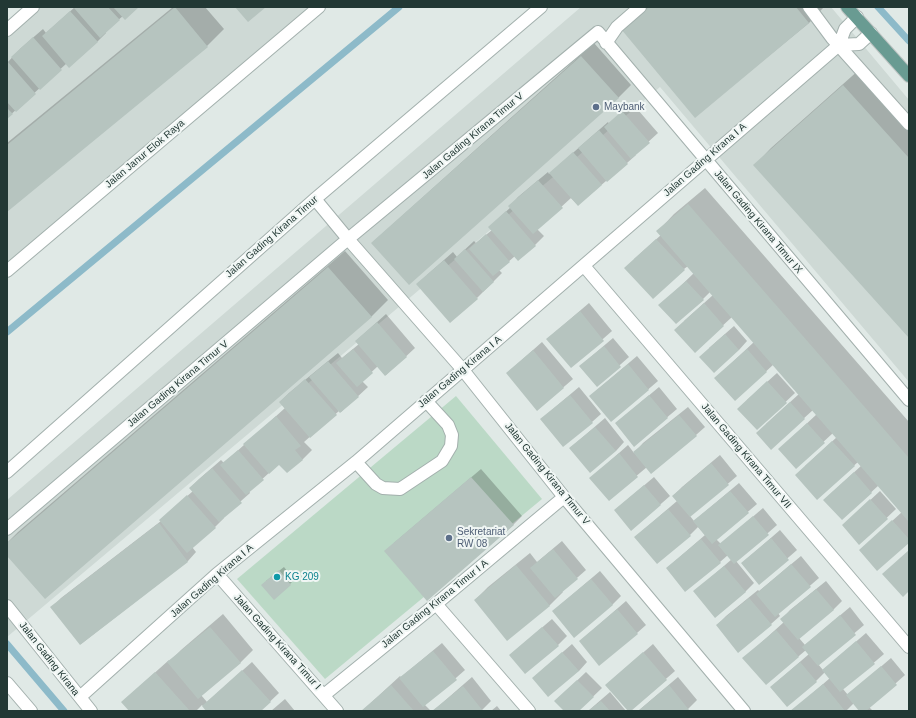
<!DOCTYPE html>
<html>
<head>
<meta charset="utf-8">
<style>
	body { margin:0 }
	#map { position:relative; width:916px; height:718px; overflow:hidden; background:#e0e9e6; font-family:Arial,sans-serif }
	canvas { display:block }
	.frame { position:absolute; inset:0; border:8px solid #223834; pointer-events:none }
</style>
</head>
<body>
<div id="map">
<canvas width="916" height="718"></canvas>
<div class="frame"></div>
</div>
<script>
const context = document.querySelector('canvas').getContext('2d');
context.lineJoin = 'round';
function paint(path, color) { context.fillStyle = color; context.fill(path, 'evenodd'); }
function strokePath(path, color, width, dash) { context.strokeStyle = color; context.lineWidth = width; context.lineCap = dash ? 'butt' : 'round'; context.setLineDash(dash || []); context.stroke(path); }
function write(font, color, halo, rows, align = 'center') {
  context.font = font + ' Arial,sans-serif'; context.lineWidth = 4; context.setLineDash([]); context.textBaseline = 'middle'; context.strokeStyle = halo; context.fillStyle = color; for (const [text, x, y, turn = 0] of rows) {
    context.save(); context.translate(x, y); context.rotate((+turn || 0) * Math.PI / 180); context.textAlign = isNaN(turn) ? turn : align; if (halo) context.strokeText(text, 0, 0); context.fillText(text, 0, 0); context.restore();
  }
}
paint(new Path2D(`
	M30 7H327L7 277V26Z
	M581 7H831L909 100V382L660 87 7 637V500Z`), '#ced9d5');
paint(new Path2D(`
	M456 396 542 499 325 679 237 579Z`), '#bbd9c6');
paint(new Path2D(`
	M75 7H138L123 16 105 31 106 33 98 41 70 66 67 63 7 118V63L21 48 43 29 46 33Z
	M173 7H205L224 29 207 46 7 211V143Z
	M646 7H824L809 23 695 116 639 13Z
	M594 43 631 85 618 98 372 243Z
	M860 69 909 123V337L755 165 771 148Z
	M632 103 658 133 635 154 636 155 627 163 578 205 571 198 537 229 544 236 535 245 515 256 499 270 502 273 477 298 427 275 453 252 457 257 474 241 476 243 492 230 499 218 511 207 510 206 518 197 548 172 549 174 583 144 608 122 609 124Z
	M705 188 909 422V541L869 542 902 512 879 485 842 519 824 500 862 465 858 462 817 498 805 466 837 437 833 433 796 467 789 440 817 414 813 410 771 448 766 424 799 394 774 364 735 400 724 370 754 342 732 317 695 351 684 321 713 295 710 292 703 299 669 297 694 273 688 266 684 269 634 259 661 235 658 231 674 214Z
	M345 251 388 300 371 317 7 554V543L18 532Z
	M589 303 612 331 571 367 547 339Z
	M386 314 415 348 386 375 378 366 362 381 368 387 341 412 339 411 304 442 312 450 303 459 287 472 280 463 249 491 250 493 223 517 224 518 215 527 192 547 196 552 188 561 81 644 52 607 61 598 161 521 169 512 193 491 190 488 199 479 221 460 224 463 285 408 280 402 289 393 338 353 342 358 359 344 356 341Z
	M734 326 747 341 739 350 709 348Z
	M613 338 629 357 597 385 580 366Z
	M542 342 573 379 537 410 507 373Z
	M637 356 658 381 611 421 590 396Z
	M777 373 795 393 757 429 747 400Z
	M579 387 601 414 592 422 541 419Z
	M659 387 677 409 634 445 616 423Z
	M688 407 705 427 696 435 647 467 609 499 591 478 628 445 634 453 643 443Z
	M605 418 624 442 616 451 570 448Z
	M720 455 737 476 690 516 694 521 739 483 757 504 716 539 721 544 763 508 777 525 736 561 754 583 745 592 695 591 732 559 728 555 720 562 667 568 705 535 698 527 690 535 635 537 677 501 673 496 682 487Z
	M481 469 522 516 513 525 394 543Z
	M654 477 670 496 631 530 615 510Z
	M880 491 896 509 859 544 852 517Z
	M780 530 797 550 759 583 742 563Z
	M562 541 586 570 562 591 563 592 550 605 507 640 475 600 488 587 530 553 537 562Z
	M801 556 819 578 778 613 780 616 771 624 717 625 726 616 758 590 759 591Z
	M284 567 294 580 290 584 266 581Z
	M600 571 621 596 612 605 553 611Z
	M826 581 842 601 833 610 799 638 805 645 850 607 864 625 818 664 823 670 866 633 884 654 843 689 848 695 891 658 905 675 869 707 873 711H860L854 703 846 711H792L830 678 825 672 816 681 771 687 809 654 806 650 766 684 744 658 784 622 782 619 790 610Z
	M626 601 646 625 637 633 580 641Z
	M223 614 253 650 240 663 201 695 207 702 252 662 279 693 260 711H207L202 705 196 711H130L122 702 169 660 170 661 181 650Z
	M552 619 567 636 558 645 510 655Z
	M442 643 465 670 425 705 431 711H362L400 676 401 677Z
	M572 644 587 662 579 671 533 678Z
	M653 644 675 671 629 711 606 685Z
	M586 672 602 688 578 711H565L564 693Z
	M472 677 491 701 481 711H433Z
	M678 677 697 700 686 711H638Z
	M610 692 626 711H588Z
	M285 699 295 711H271Z
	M497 706 501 711H491Z`), '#0003');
strokePath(new Path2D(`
	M878 7 909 41
	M7 332 399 7
	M7 644 64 711`), '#8dbac9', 7);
paint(new Path2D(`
	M75 7H108L120 20 100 38 74 8Z
	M113 7H139L125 20Z
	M175 7 208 47 7 212V145Z
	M235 7H266L248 22Z
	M649 7H796L809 23 695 118 621 29Z
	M70 11 98 42 69 68 42 36Z
	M33 37 62 70 40 90 11 57Z
	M581 56 619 98 409 285 371 243Z
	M8 62 36 94 16 112 7 102V63Z
	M843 85 909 158V338L753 165Z
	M7 108 13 114 7 119Z
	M622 111 650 143 631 159 604 127Z
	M599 130 628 164 607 182 578 148Z
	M573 152 602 185 578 206 549 173Z
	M538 180 563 208 533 234 508 206Z
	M688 204 909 458V522L656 231Z
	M506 211 536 246 518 261 488 227Z
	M486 234 510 262 493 276 469 249Z
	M656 239 685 270 653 299 624 268Z
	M465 249 494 282 483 292 454 259Z
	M444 260 478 299 450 323 416 284Z
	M328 267 372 317 45 599 7 556V543Z
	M686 281 704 300 676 324 658 305Z
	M704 303 724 326 695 353 674 330Z
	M580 311 604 341 571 368 546 339Z
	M377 322 407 357 385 376 355 341Z
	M725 334 739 350 714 373 699 357Z
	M604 346 621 367 597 387 579 366Z
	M353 349 373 373 357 387 336 363Z
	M747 349 767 372 735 401 714 378Z
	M533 350 564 388 537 411 506 373Z
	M328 361 359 397 340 413 309 377Z
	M628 364 649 390 611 422 589 396Z
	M305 379 337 415 310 438 279 402Z
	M767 381 787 403 757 430 737 409Z
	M570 395 593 423 563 447 540 419Z
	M649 395 668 418 634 447 615 423Z
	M790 402 805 419 771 450 756 433Z
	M679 415 697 436 651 474 633 452Z
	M276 416 301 446 295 450 303 460 287 473 279 465 269 474 243 444Z
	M807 423 825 443 796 469 778 449Z
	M595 427 616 451 590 473 569 448Z
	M832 441 855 466 817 500 795 475Z
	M238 450 264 480 246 495 220 465Z
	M619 453 638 477 609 501 589 478Z
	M711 463 729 485 690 517 672 496Z
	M212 468 242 503 219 522 189 488Z
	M854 472 872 493 842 520 823 500Z
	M471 477 514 525 427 601 384 551Z
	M644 485 661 505 631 531 614 510Z
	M730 491 749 513 712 544 693 521Z
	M187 495 216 528 187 553 159 520Z
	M870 499 888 519 859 545 842 525Z
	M668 509 691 536 657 564 634 537Z
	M753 516 769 535 734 564 718 545Z
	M892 520 909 539V543L877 571 859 550Z
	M159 523 188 562 80 645 50 607Z
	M771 538 789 560 759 585 741 563Z
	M701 539 721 563 685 592 666 568Z
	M553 549 578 579 555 598 530 568Z
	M909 550V591L903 597 882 574Z
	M791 564 811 587 775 617 756 594Z
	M516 565 550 606 507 641 474 600Z
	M724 566 746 592 715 618 693 591Z
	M279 570 291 585 274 600 261 585Z
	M591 579 613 605 574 638 552 611Z
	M816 589 834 610 798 640 780 619Z
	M749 598 772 625 738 653 716 625Z
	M617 609 638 634 599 666 579 641Z
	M840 615 856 635 818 666 802 647Z
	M210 627 241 663 198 699 167 662Z
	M542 627 559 646 525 674 509 655Z
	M776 630 799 657 766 685 742 658Z
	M856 641 875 664 840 692 822 670Z
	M433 651 457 680 423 707 399 678Z
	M562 652 579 671 548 697 532 678Z
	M643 652 667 680 631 711H628L605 685Z
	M800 662 817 682 787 707 770 687Z
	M881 666 897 685 866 711H859L846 695Z
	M242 670 271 702 261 711H206L202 706Z
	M155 672 190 711H129L121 702Z
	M577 680 594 697 579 711H564L554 701Z
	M823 684 845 711H790Z
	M391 685 414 711H361Z
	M669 685 689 710 688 711H638Z
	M463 686 483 711H432Z
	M601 701 610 711H588Z`), '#b6c4bf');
const minor = new Path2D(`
	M809 7 832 38 909 124
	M7 30 33 7
	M606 43 617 27 640 7
	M839 45 859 44 871 33
	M839 45 845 29 857 17
	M315 199 348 239 463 370 564 497 744 711
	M584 266 909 647
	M7 271 319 7
	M356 462 376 484 383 488 400 489 442 461 451 446 452 435 448 425 426 401
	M7 472 315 199 541 7
	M7 529 348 239 598 32 909 400
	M217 574 337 711
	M436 604 529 711
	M7 606 91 711
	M7 683 31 711
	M324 695 436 604 564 497
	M80 697 217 574 356 462 839 45`);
const major = new Path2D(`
	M847 7 909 76`);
strokePath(minor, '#a3b0ad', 14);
strokePath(major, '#bdc3c2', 14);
strokePath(minor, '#fff', 12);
strokePath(major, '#699b92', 12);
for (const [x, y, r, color] of [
	[596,107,4,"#5c6f8a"],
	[449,538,4,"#5c6f8a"],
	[277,577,4,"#0f9aa8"]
]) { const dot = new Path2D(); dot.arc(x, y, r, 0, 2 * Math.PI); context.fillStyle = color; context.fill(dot); strokePath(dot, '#f0f6f4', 1.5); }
write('10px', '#4e5e75', '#f0f6f4', [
	["Maybank",604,107],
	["Sekretariat",457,532],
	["RW 08",457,544]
], 'left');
write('10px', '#223834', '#f0f6f4', [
	["Jalan Gading Kirana Timur V",473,136,-40],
	["Jalan Janur Elok Raya",145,154,-40],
	["Jalan Gading Kirana I A",705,160,-41],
	["Jalan Gading Kirana Timur IX",758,222,50],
	["Jalan Gading Kirana Timur",272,237,-41],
	["Jalan Gading Kirana I A",460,372,-40],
	["Jalan Gading Kirana Timur V",178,384,-40],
	["Jalan Gading Kirana Timur VII",746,456,50],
	["Jalan Gading Kirana Timur V",547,474,51],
	["Jalan Gading Kirana I A",212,581,-41],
	["Jalan Gading Kirana Timur I A",435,604,-39],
	["Jalan Gading Kirana Timur I",277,642,48],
	["Jalan Gading Kirana",49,659,52]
]);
write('10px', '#0d838f', '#f0f6f4', [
	["KG 209",285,577]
], 'left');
</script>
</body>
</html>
